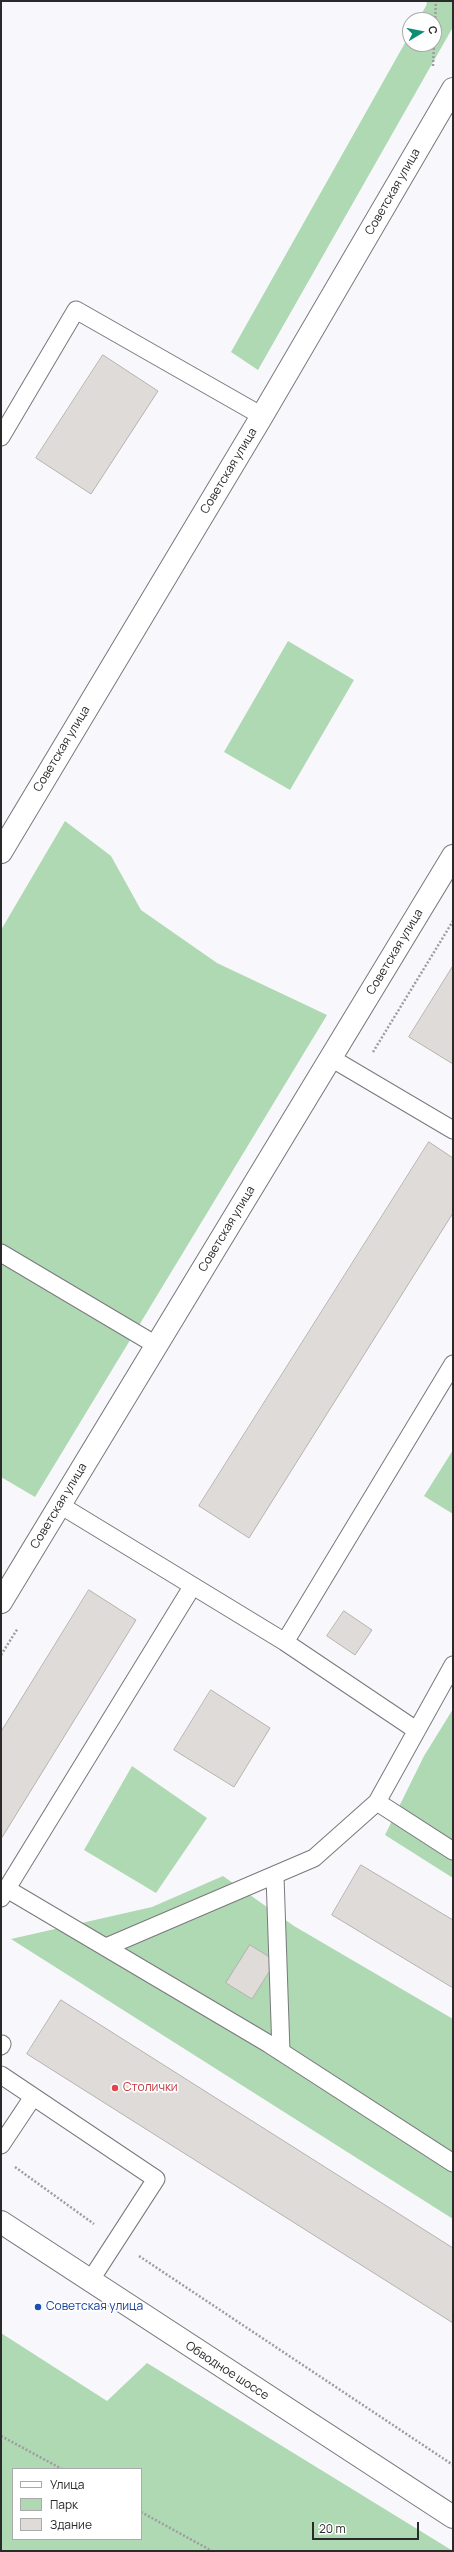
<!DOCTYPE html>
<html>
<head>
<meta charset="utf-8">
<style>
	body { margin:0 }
	#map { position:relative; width:454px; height:2552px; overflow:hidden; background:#f8f8fc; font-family:Manrope,sans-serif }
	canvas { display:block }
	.frame { position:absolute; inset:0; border:2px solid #2a2a2b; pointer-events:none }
	.legend { position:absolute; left:12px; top:2468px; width:130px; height:72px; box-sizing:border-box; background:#fff; border:1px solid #aaa; margin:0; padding:5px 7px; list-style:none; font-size:12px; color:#2a2a2b }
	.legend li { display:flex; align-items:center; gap:8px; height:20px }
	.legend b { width:20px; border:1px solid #aaa }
	.north { position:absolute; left:402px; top:12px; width:40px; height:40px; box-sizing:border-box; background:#fff; border:1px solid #aaa; border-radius:50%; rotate:80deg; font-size:11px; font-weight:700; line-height:16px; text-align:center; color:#2a2a2b }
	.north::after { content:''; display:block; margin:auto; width:14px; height:18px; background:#0d8e74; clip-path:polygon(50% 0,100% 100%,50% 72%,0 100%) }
	.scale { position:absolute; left:312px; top:2522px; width:107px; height:18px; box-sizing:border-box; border:2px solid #2a2a2b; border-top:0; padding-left:5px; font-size:12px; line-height:14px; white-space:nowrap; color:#2a2a2b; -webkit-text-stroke:3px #fff; paint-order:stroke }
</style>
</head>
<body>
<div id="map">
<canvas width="454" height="2552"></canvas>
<div class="frame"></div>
<ul class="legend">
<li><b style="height:5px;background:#fff"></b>Улица</li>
<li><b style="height:11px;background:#aed9b2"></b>Парк</li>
<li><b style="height:11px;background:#dfdbd9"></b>Здание</li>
</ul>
<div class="north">С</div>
<div class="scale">20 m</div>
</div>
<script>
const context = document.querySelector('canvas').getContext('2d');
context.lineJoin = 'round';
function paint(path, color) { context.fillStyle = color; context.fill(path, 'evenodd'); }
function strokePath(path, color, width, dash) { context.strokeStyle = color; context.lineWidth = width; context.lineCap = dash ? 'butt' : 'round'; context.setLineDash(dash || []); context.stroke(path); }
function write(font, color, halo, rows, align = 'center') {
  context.font = font + ' Manrope,sans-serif'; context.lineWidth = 3.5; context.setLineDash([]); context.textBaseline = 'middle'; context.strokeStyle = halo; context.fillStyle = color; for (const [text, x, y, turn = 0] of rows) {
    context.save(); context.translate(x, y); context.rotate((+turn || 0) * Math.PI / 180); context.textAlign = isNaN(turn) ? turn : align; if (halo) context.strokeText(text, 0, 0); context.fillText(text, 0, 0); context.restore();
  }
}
paint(new Path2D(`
	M426 1H453V27L258 370 231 352 410 34V44H434V20H418L427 4Z
	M288 641 354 680 290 790 224 752Z
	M65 821 111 856 141 910 217 963 327 1015 35 1497 1 1477V930Z
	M453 1450V1514L424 1496Z
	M453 1709V1878L385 1835 424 1756Z
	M132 1766 207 1818 156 1893 84 1850Z
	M223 1876 294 1926 453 2019V2219L11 1939 152 1907Z
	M1 2333 107 2401 147 2363 453 2551H1ZM13 2469H141V2539H13Z`), '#aed9b2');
const building = new Path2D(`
	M103 355 158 391 91 494 36 458Z
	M453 966V1064L409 1037Z
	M429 1142 453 1158V1213L249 1538 199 1506Z
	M89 1590 136 1620 1 1839V1732Z
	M344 1611 372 1630 355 1655 327 1636Z
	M211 1690 270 1728 234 1787 174 1750Z
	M361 1865 453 1920V1988L332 1915Z
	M250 1945 276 1961 252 1999 226 1983Z
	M61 2000 453 2248V2323L27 2054Z`);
paint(building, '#dfdbd9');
strokePath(building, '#b6b2af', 1);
const service = new Path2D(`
	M1 437 76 310 262 416
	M331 1058 453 1130
	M1 1253 156 1345
	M60 1505 285 1642 453 1364
	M285 1642 416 1730
	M377 1802 453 1851
	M275 1876 281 2052
	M7 1889 269 2044 453 2163
	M1 1898 192 1587
	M106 1947 314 1858 377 1802 453 1665
	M1 2046 2 2044
	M1 2075 156 2179 90 2281
	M1 2145 33 2097`);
const minor = new Path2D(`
	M1 852 262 416 453 89
	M1 1602 453 856`);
const tertiary = new Path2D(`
	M1 2222 453 2517`);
strokePath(service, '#79797d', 19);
strokePath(minor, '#79797d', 24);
strokePath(tertiary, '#79797d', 24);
strokePath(new Path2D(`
	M433 66 436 1
	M373 1052 453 921
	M1 1655 18 1628
	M15 2167 94 2224
	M139 2256 453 2465
	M1 2436 62 2469
	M141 2512 212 2551`), '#9d9da0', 2.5, [2, 2]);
strokePath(service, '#fff', 17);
strokePath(minor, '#fff', 22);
strokePath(tertiary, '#fff', 22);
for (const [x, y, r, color] of [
	[115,2088,4,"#e0444e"],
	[38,2307,4,"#1a4fb4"]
]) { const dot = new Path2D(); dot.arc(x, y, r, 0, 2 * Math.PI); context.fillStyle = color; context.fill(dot); strokePath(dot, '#fff', 1.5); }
write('12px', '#2a2a2b', '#fff', [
	["Советская улица",393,192,-60],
	["Советская улица",229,471,-59],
	["Советская улица",62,749,-59],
	["Советская улица",395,952,-59],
	["Советская улица",227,1229,-59],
	["Советская улица",59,1506,-59],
	["Обводное шоссе",227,2371,33]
]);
write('12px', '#be3a42', '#fff', [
	["Столички",123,2088]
], 'left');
write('12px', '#164399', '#fff', [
	["Советская улица",46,2307]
], 'left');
</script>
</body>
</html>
